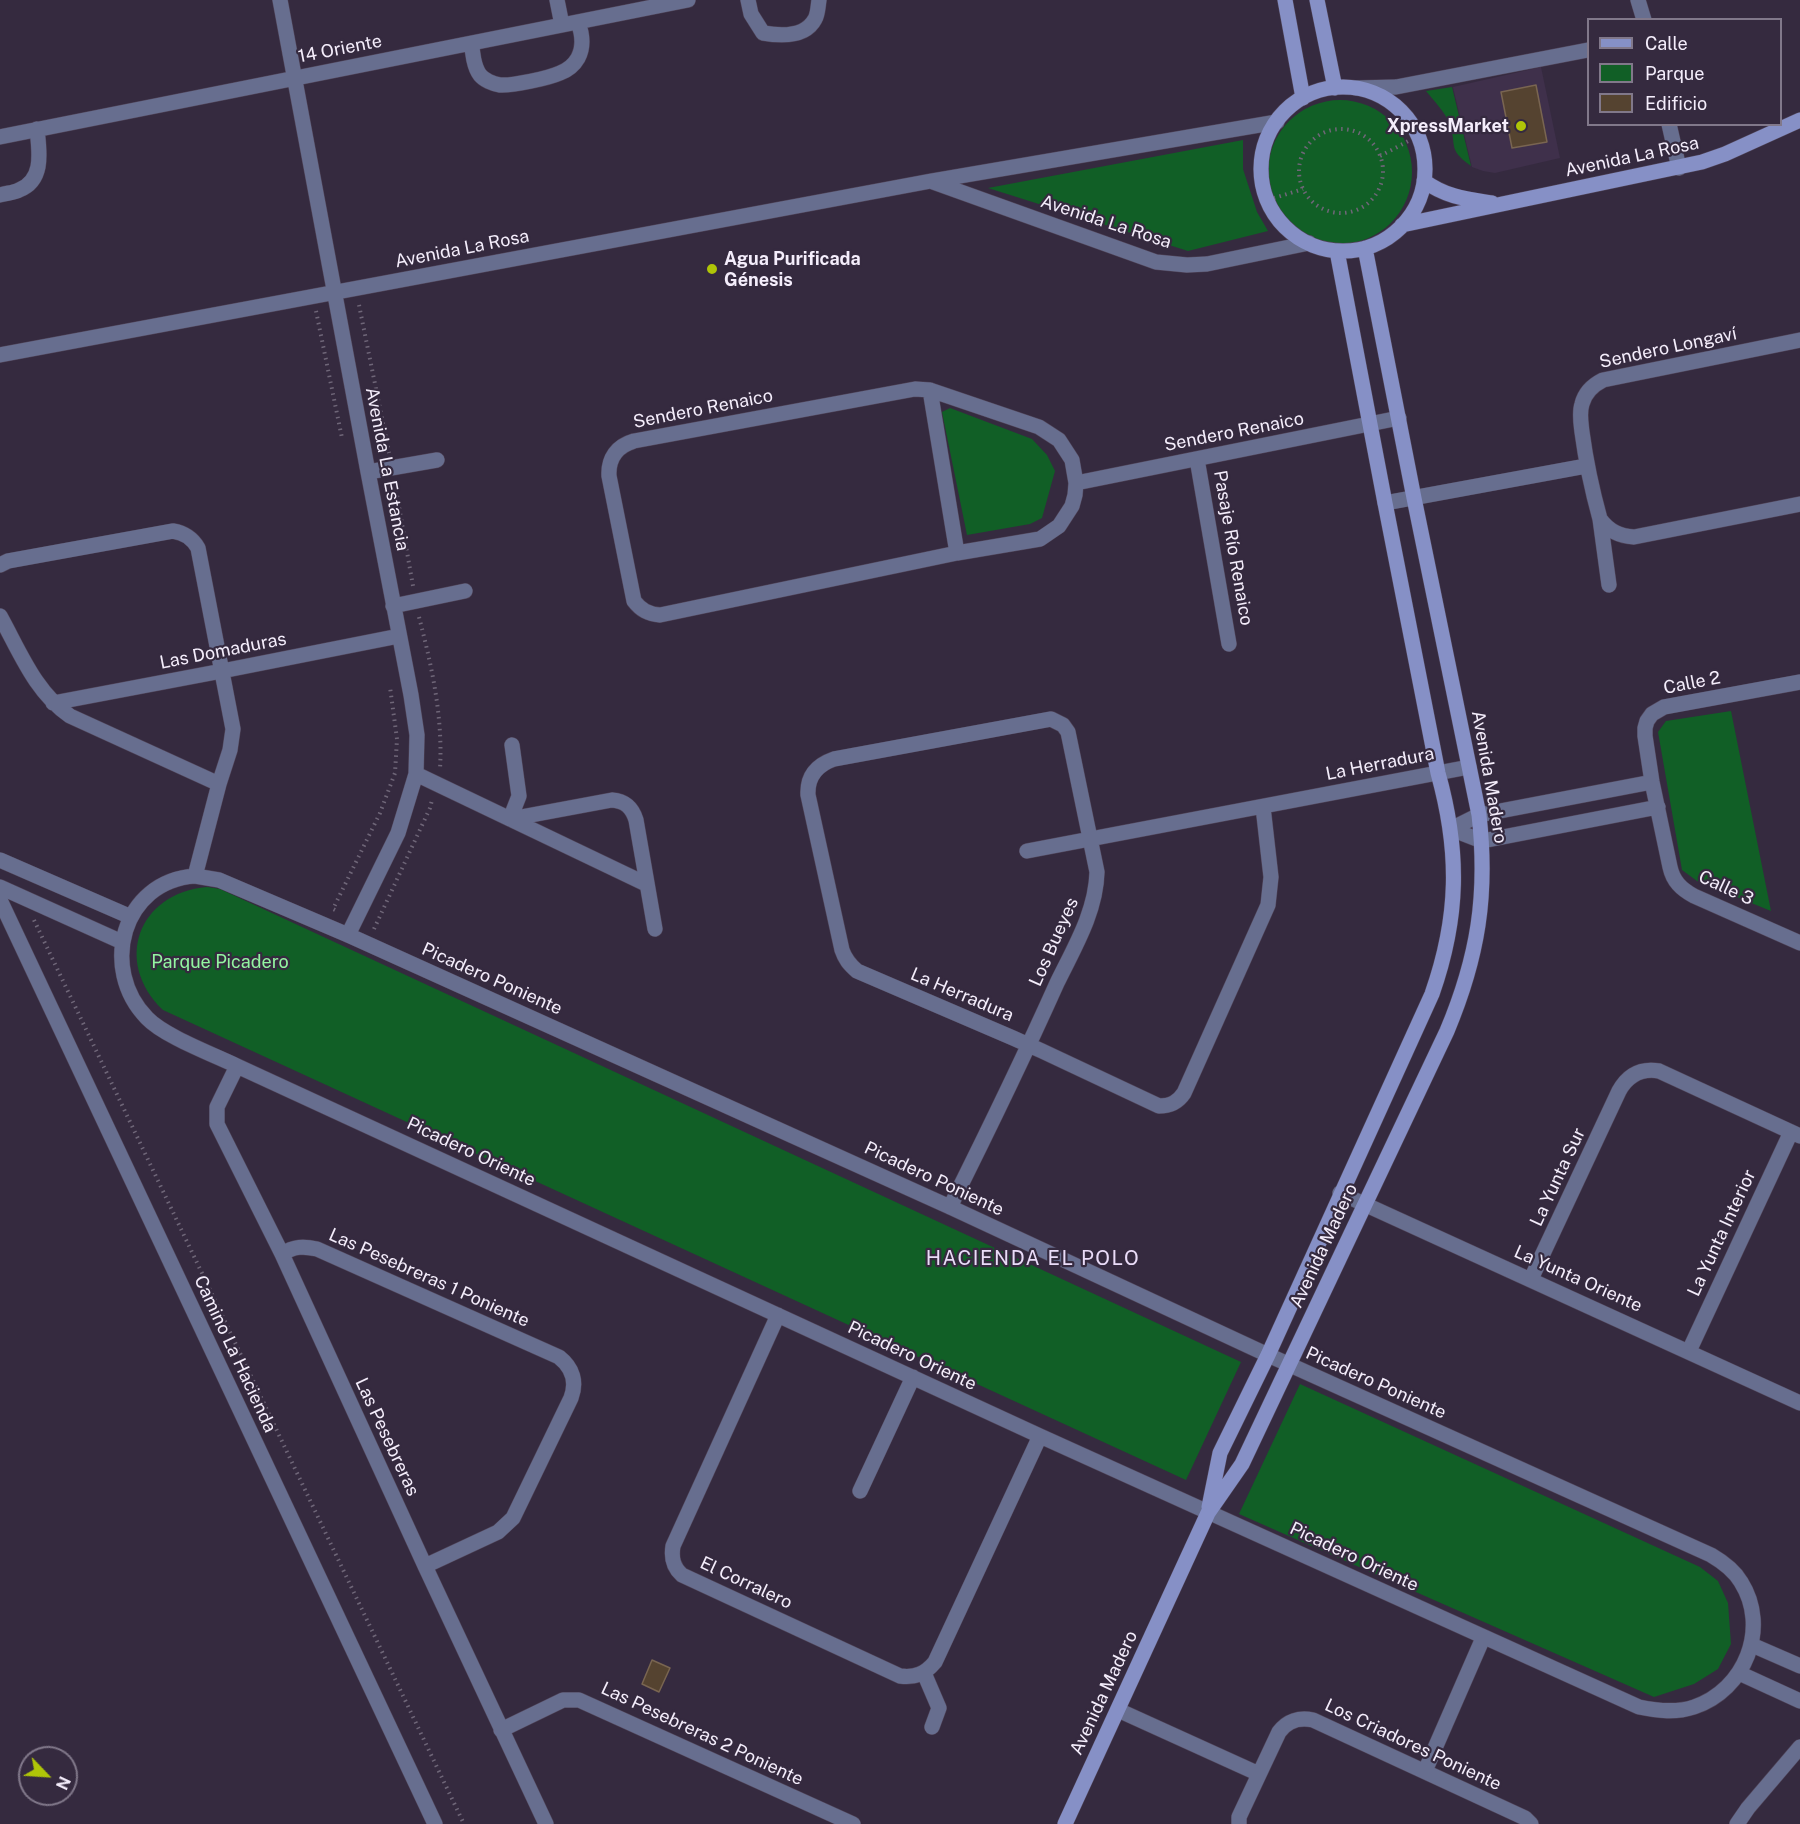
<!DOCTYPE html>
<html>
<head>
<meta charset="utf-8">
<style>
	body { margin:0 }
	#map { position:relative; width:1800px; height:1824px; overflow:hidden; background:#352a3f; font-family:"Public Sans",sans-serif }
	canvas { display:block }
	.legend { position:absolute; left:1587px; top:18px; width:195px; height:108px; box-sizing:border-box; background:#352a3f; border:2px solid #81788a; margin:0; padding:8px 10px; list-style:none; font-size:18px; color:#f4edfb }
	.legend li { display:flex; align-items:center; gap:12px; height:30px }
	.legend b { width:30px; border:2px solid #81788a }
	.north { position:absolute; left:18px; top:1746px; width:60px; height:60px; box-sizing:border-box; background:#352a3f; border:2px solid #81788a; border-radius:50%; rotate:115deg; font-size:16px; font-weight:700; line-height:24px; text-align:center; color:#f4edfb }
	.north::after { content:''; display:block; margin:auto; width:21px; height:27px; background:#afc508; clip-path:polygon(50% 0,100% 100%,50% 72%,0 100%) }
</style>
</head>
<body>
<div id="map">
<canvas width="1800" height="1824"></canvas>
<ul class="legend">
<li><b style="height:8px;background:#8690c6"></b>Calle</li>
<li><b style="height:16px;background:#115f26"></b>Parque</li>
<li><b style="height:16px;background:#554330"></b>Edificio</li>
</ul>
<div class="north">N</div>
</div>
<script>
const context = document.querySelector('canvas').getContext('2d');
context.lineJoin = 'round';
function paint(path, color) { context.fillStyle = color; context.fill(path, 'evenodd'); }
function strokePath(path, color, width, dash) { context.strokeStyle = color; context.lineWidth = width; context.lineCap = dash ? 'butt' : 'round'; context.setLineDash(dash || []); context.stroke(path); }
function write(font, color, halo, rows, align = 'center') {
  context.font = font + ' "Public Sans",sans-serif'; context.lineWidth = 4.5; context.setLineDash([]); context.textBaseline = 'middle'; context.strokeStyle = halo; context.fillStyle = color; for (const [text, x, y, turn = 0] of rows) {
    context.save(); context.translate(x, y); context.rotate((+turn || 0) * Math.PI / 180); context.textAlign = isNaN(turn) ? turn : align; if (halo) context.strokeText(text, 0, 0); context.fillText(text, 0, 0); context.restore();
  }
}
paint(new Path2D(`
	M1541 67 1560 158 1495 173 1483 171 1472 167 1453 87Z`), '#3f304b');
paint(new Path2D(`
	M1452 87 1471 166C1446 148 1458 146 1449 122 1444 111 1434 101 1426 91Z
	M1268 172a72 72 0 1 1 144 0a72 72 0 1 1-144 0Z
	M1243 140V169L1257 212 1268 231 1188 251 988 188Z
	M950 408 1032 439 1047 455 1055 471 1042 518 1030 524 967 535 942 412Z
	M1731 711 1771 911 1697 881 1682 870 1658 732 1666 721Z
	M207 887 220 889 1241 1362 1186 1480 163 1010C113 962 138 893 207 887Z
	M1300 1384 1700 1567 1718 1581 1728 1603 1731 1644 1718 1669 1694 1684 1654 1697 1239 1514Z`), '#115f26');
const building = new Path2D(`
	M1536 85 1547 142 1512 148 1501 92Z
	M652 1660 670 1668 659 1692 642 1684Z`);
paint(building, '#554330');
strokePath(building, '#796551', 1.5);
const street = new Path2D(`
	M280 0 368 472 411 695 417 735 416 774 398 833 348 935
	M557 0 562 25
	M748 0 751 14 763 33C780 36 805 38 815 19 818 14 818 6 819 0
	M1638 0 1644 20
	M472 43C472 52 474 67 480 75 484 80 493 84 500 85 512 86 549 78 560 73 568 70 574 65 578 58 584 47 582 33 578 22
	M1356 88 1396 87 1588 50
	M1669 124 1679 168
	M0 137 688 0
	M933 182 1156 262 1187 265 1207 264 1309 243
	M0 195C6 193 14 193 19 190 45 180 39 150 37 129
	M1800 340 1603 380C1593 385 1585 392 1582 404 1579 413 1581 423 1582 432 1586 462 1592 490 1600 519 1609 531 1619 536 1634 537L1800 504
	M0 355 931 181 1277 122
	M915 389 930 390 1039 427 1059 440 1072 460 1076 483 1075 495 1072 506 1059 526 1040 539 957 553 660 615C648 614 641 610 634 601L609 476C608 458 617 446 634 441Z
	M930 390 957 553
	M1197 459 1229 644
	M368 472 437 460
	M1076 483 1399 418
	M1385 503 1586 466
	M1600 519 1609 585
	M0 565 8 561 173 531C185 533 192 538 198 548L233 729 230 750 219 784 195 876
	M393 606 465 591
	M0 616C20 652 35 692 70 716L219 784
	M1800 682 1664 707 1652 714 1647 721 1645 728V736L1652 782 1670 867C1673 881 1681 889 1694 896L1800 943
	M53 703 222 671 399 636
	M416 774 646 884
	M510 819 612 800C625 801 632 807 636 820L655 929
	M510 819 519 796 512 745
	M1451 829 1482 841 1658 807
	M1451 829 1479 815 1652 782
	M1027 851 1469 767
	M0 860 131 917
	M195 876 219 880 348 935 950 1207 1268 1355 1711 1555C1723 1562 1734 1570 1741 1582 1770 1628 1745 1690 1694 1707 1676 1713 1658 1711 1639 1707L1040 1436 237 1066C212 1054 164 1036 147 1018 99 969 122 881 195 876Z
	M0 887 122 942
	M0 900 435 1824
	M237 1066 217 1107V1124L282 1254 425 1566 546 1824
	M1340 1193 1800 1403
	M950 1207C987 1133 1023 1059 1057 983 1074 948 1096 912 1097 872L1068 732 1063 725 1051 719 834 759C817 765 807 776 808 795L842 950C845 959 849 964 857 971L1013 1038 1042 1051 1159 1106C1171 1106 1178 1102 1184 1093L1268 905 1271 877 1263 807
	M282 1254C294 1246 304 1246 317 1249L559 1357C573 1368 577 1382 571 1398L513 1518 498 1532 425 1566
	M1531 1279 1619 1091C1628 1075 1641 1068 1659 1071L1800 1136
	M778 1315 673 1546C671 1558 673 1567 682 1575L900 1676C915 1678 925 1674 935 1662L1040 1436
	M1689 1351 1791 1132
	M860 1491 913 1377
	M1752 1645 1800 1666
	M924 1673 939 1708 932 1727
	M1739 1673 1800 1701
	M1118 1710 1259 1774
	M501 1730 563 1700H579L853 1824
	M1425 1771 1483 1638
	M1239 1824V1817L1279 1732C1287 1721 1299 1717 1313 1720L1525 1818 1531 1824
	M1737 1824 1748 1808 1800 1747`);
const secondary = new Path2D(`
	M1285 0 1303 98
	M1317 0 1335 88
	M1261 169a82 82 0 1 1 164 0a82 82 0 1 1-164 0Z
	M1424 181C1446 197 1466 199 1492 203
	M1402 225 1702 162 1725 154 1800 120
	M1209 1507 1220 1453 1268 1355 1432 994C1459 917 1460 852 1438 773L1385 503 1337 251
	M1065 1824 1208 1513 1242 1464 1447 1031C1478 957 1488 895 1479 815L1414 498 1365 248`);
strokePath(street, '#504559', 16);
strokePath(secondary, '#504559', 16);
strokePath(new Path2D(`
	M1299 171a42 42 0 1 1 84 0a42 42 0 1 1-84 0Z
	M1380 156 1418 136
	M1268 200 1303 189
	M359 305 389 453
	M316 311 342 438
	M395 484 413 586
	M419 617C432 667 443 717 440 769
	M335 910 333 909 380 813 395 773 397 739 390 687
	M34 920 464 1824
	M374 929 430 808 432 800`), '#6f6678', 4, [1.5, 4.5]);
strokePath(street, '#676e8f', 15);
strokePath(secondary, '#8690c6', 15);
for (const [x, y, r, color] of [
	[1521,126,6,"#afc508"],
	[712,269,6,"#afc508"]
]) { const dot = new Path2D(); dot.arc(x, y, r, 0, 2 * Math.PI); context.fillStyle = color; context.fill(dot); strokePath(dot, '#352a3f', 2); }
write('18px', '#f4edfb', '#352a3f', [
	["14 Oriente",340,49,-11],
	["Avenida La Rosa",1632,157,-12],
	["Avenida La Rosa",1106,222,18],
	["Avenida La Rosa",462,249,-11],
	["Sendero Longaví",1668,348,-12],
	["Sendero Renaico",703,409,-11],
	["Sendero Renaico",1234,432,-11],
	["Avenida La Estancia",387,469,79],
	["Pasaje Río Renaico",1233,548,80],
	["Las Domaduras",223,651,-11],
	["Calle 2",1692,683,-11],
	["La Herradura",1380,764,-11],
	["Avenida Madero",1489,777,80],
	["Calle 3",1726,888,25],
	["Los Bueyes",1054,942,-66],
	["Picadero Poniente",492,979,24],
	["La Herradura",962,995,23],
	["Picadero Oriente",471,1152,25],
	["La Yunta Sur",1558,1177,-65],
	["Picadero Poniente",934,1179,25],
	["La Yunta Interior",1722,1233,-65],
	["Avenida Madero",1324,1246,-65],
	["Las Pesebreras 1 Poniente",429,1278,24],
	["La Yunta Oriente",1578,1279,24],
	["Camino La Hacienda",235,1354,65],
	["Picadero Oriente",912,1356,25],
	["Picadero Poniente",1376,1383,24],
	["Las Pesebreras",387,1437,65],
	["Picadero Oriente",1354,1557,25],
	["El Corralero",746,1583,25],
	["Avenida Madero",1104,1693,-65],
	["Las Pesebreras 2 Poniente",702,1734,25],
	["Los Criadores Poniente",1413,1745,25]
]);
write('bold 18px', '#f4edfb', '#352a3f', [
	["XpressMarket",1509,126],
	["Agua Purificada",724,259,"left"],
	["Génesis",724,280,"left"]
], 'right');
write('18px', '#93f5a1', '#352a3f', [
	["Parque Picadero",220,962]
]);
context.letterSpacing = '1.5px';
write('20px', '#eadcf8', '#352a3f', [
	["HACIENDA EL POLO",1033,1259]
]);
context.letterSpacing = '0px';
</script>
</body>
</html>
